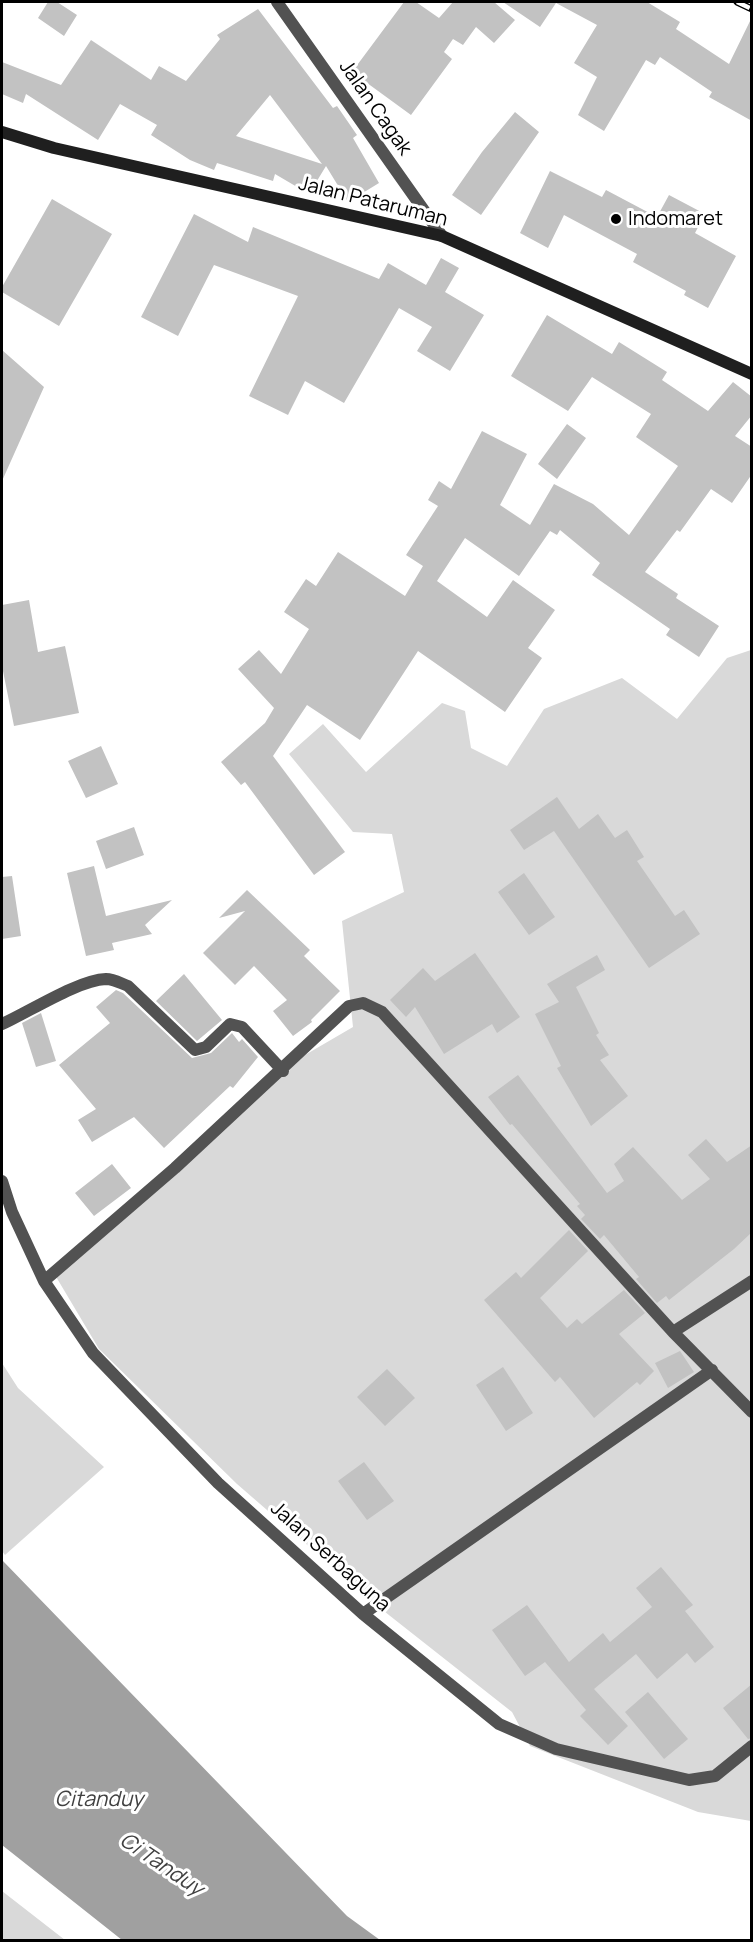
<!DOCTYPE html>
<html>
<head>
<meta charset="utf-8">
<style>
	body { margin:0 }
	#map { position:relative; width:753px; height:1942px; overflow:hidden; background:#fff; font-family:Manrope,sans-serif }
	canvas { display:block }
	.frame { position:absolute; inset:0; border:3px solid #000; pointer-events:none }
</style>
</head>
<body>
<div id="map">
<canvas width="753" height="1942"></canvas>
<div class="frame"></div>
</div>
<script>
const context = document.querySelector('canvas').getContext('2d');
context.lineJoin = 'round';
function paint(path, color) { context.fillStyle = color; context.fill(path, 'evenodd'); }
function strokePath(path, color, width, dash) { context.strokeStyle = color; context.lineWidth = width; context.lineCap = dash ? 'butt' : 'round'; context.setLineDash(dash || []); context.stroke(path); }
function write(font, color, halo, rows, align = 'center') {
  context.font = font + ' Manrope,sans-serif'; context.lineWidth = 6; context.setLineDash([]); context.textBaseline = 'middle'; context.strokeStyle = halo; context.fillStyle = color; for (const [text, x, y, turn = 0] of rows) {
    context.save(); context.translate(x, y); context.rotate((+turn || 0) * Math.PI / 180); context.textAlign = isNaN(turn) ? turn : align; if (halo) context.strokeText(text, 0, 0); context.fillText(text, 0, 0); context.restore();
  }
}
paint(new Path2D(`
	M751 650V1821L698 1812 530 1746 512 1712 380 1608 237 1484 99 1349 55 1275 305 1055 353 1027 342 921 404 892 392 834 353 832 289 754 323 724 366 772 442 703 465 711 471 748 507 766 544 709 622 678 677 719 727 658Z
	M2 1363 18 1388 104 1467 5 1555 2 1551Z
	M2 1891 65 1940H2Z`), '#d9d9d9');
paint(new Path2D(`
	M2 1560 347 1916 380 1940H122L2 1845Z`), '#a0a0a0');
paint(new Path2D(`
	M48 2H57L77 15 64 36 38 18Z
	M404 2H416L439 18 453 2H494L515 20 494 43 476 27 463 45 453 39 444 52 452 59 411 115 352 72Z
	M503 2H647L680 22 676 29 729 64 752 17V121L709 97 712 92 660 57 655 65 646 60 604 131 578 115 597 77 574 63 597 25 556 3 540 27Z
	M258 9 333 108 337 106 357 135 353 138 379 183 348 202 326 166 309 194 275 174 273 181 217 163 214 170 190 160 151 135 157 125 120 104 98 140 26 94 23 103 2 94V62L61 85 91 40 151 80 159 66 186 81 220 39 217 35ZM270 95 322 164 236 136Z
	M515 112 539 132 481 215 452 195 482 152Z
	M550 171 602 197 606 190 657 217 669 195 705 214 695 233 736 256 708 308 684 295 686 291 633 262 637 254 564 215 548 248 520 233Z
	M52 199 112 234 59 326 2 292V287Z
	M194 214 248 242 253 227 379 279 388 263 426 285 441 258 459 268 445 292 484 315 450 371 417 351 432 327 399 308 344 403 305 381 288 415 249 396 298 296 214 265 178 336 141 317Z
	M547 315 612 354 619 342 667 372 662 380 708 411 733 382 752 397V415L735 436 752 447V474L732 503 711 489 680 532 677 530 645 572 678 594 676 598 719 626 699 657 666 635 670 629 592 575 600 563 560 530 557 535 550 531 519 576 465 538 437 581 487 617 513 580 555 610 528 648 542 658 505 712 418 651 360 740 307 705 273 756 345 852 314 875 245 782 241 785 221 762 265 723 274 708 238 669 259 650 281 674 309 629 284 612 306 579 316 586 338 552 405 596 423 566 406 555 438 506 428 500 439 481 451 489 482 431 527 454 500 505 530 525 554 484 593 504 629 535 678 466 636 437 651 414 592 377 568 411 511 376Z
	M2 350 44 387 2 481Z
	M567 424 586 438 557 479 538 464Z
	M29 600 38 652 65 646 79 713 14 726 2 666V605Z
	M101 746 118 784 86 798 68 761Z
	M557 797 579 829 598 814 615 838 627 830 644 857 637 861 675 916 684 910 700 934 649 968 554 831 524 850 510 830Z
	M134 827 144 855 106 869 96 841Z
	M94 866 106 916 172 900 145 925 152 934 112 943 114 950 86 956 67 873Z
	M524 873 555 917 529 935 498 892Z
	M12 876 21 936 2 939V877Z
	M247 890 310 950 304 956 340 991 311 1020 312 1022 293 1036 273 1011 287 1000 254 966 235 985 203 953 245 911 219 918Z
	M475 953 520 1017 497 1033 492 1024 444 1054 415 1007 406 1017 390 1000 423 968 435 981Z
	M597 955 605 970 576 987 599 1033 596 1035 609 1055 600 1060 628 1096 591 1126 557 1068 561 1066 535 1014 559 1002 547 984Z
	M184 974 222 1020 197 1041 156 1001Z
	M116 990 123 993 192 1058 211 1053 232 1033 239 1042 242 1039 258 1057 233 1088 230 1086 164 1148 134 1117 92 1142 78 1120 96 1109 59 1065 110 1023 96 1007Z
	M41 1013 56 1061 36 1067 22 1023Z
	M518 1075 607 1193 624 1181 614 1164 633 1147 682 1200 710 1179 688 1155 706 1139 727 1162 752 1145V1232L734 1249 669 1300 666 1296 657 1303 636 1279 639 1277 604 1235 600 1239 581 1219 585 1215 577 1206 580 1204 512 1124 510 1125 488 1097Z
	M112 1164 131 1188 94 1216 75 1193Z
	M569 1230 588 1251 540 1298 567 1328 577 1319 582 1324 624 1290 645 1313 619 1334 654 1371 640 1385 637 1382 594 1418 560 1377 555 1382 484 1300 516 1272 521 1278Z
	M680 1351 694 1372 668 1388 655 1363Z
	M503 1367 533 1413 506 1431 476 1385Z
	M387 1369 415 1398 385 1426 357 1397Z
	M364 1462 394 1501 367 1520 338 1481Z
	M661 1567 693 1605 685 1611 714 1647 695 1663 687 1653 657 1679 636 1654 594 1689 628 1726 608 1745 580 1716 586 1710 545 1662 525 1676 492 1630 527 1605 569 1662 603 1633 610 1642 652 1607 636 1588Z
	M752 1684V1738L748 1739 723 1708Z
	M648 1692 688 1739 664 1759 625 1712Z`), '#c2c2c2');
strokePath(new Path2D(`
	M277 2 442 236
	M2 1024C29 1012 78 980 106 979 114 979 120 983 128 986L195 1050 206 1047 230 1024 242 1027 283 1071
	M2 1181 12 1212 44 1281 93 1353 218 1483 363 1614 499 1724 556 1749 689 1780 715 1776 752 1746
	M44 1281 175 1168 349 1006 363 1003 382 1012 673 1332 752 1412
	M673 1332 752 1281
	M363 1614 712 1370`), '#525252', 12);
strokePath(new Path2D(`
	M2 132 54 148 442 236 752 374`), '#1f1f1f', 12);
const rail = new Path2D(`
	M737 2 752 9`);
strokePath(rail, '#000', 7);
strokePath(rail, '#fff', 4.5, [14]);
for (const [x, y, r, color] of [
	[616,219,6,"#000"]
]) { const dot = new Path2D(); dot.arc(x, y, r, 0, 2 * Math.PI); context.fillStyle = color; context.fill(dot); strokePath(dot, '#fff', 2); }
write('20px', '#000', '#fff', [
	["Jalan Cagak",375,108,55],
	["Jalan Pataruman",373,202,14],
	["Jalan Serbaguna",330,1557,42]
]);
write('20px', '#000', '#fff', [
	["Indomaret",628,219]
], 'left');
write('italic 21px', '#414141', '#fff', [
	["Citanduy",99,1800],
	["Ci Tanduy",161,1865,34]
]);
</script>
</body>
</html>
